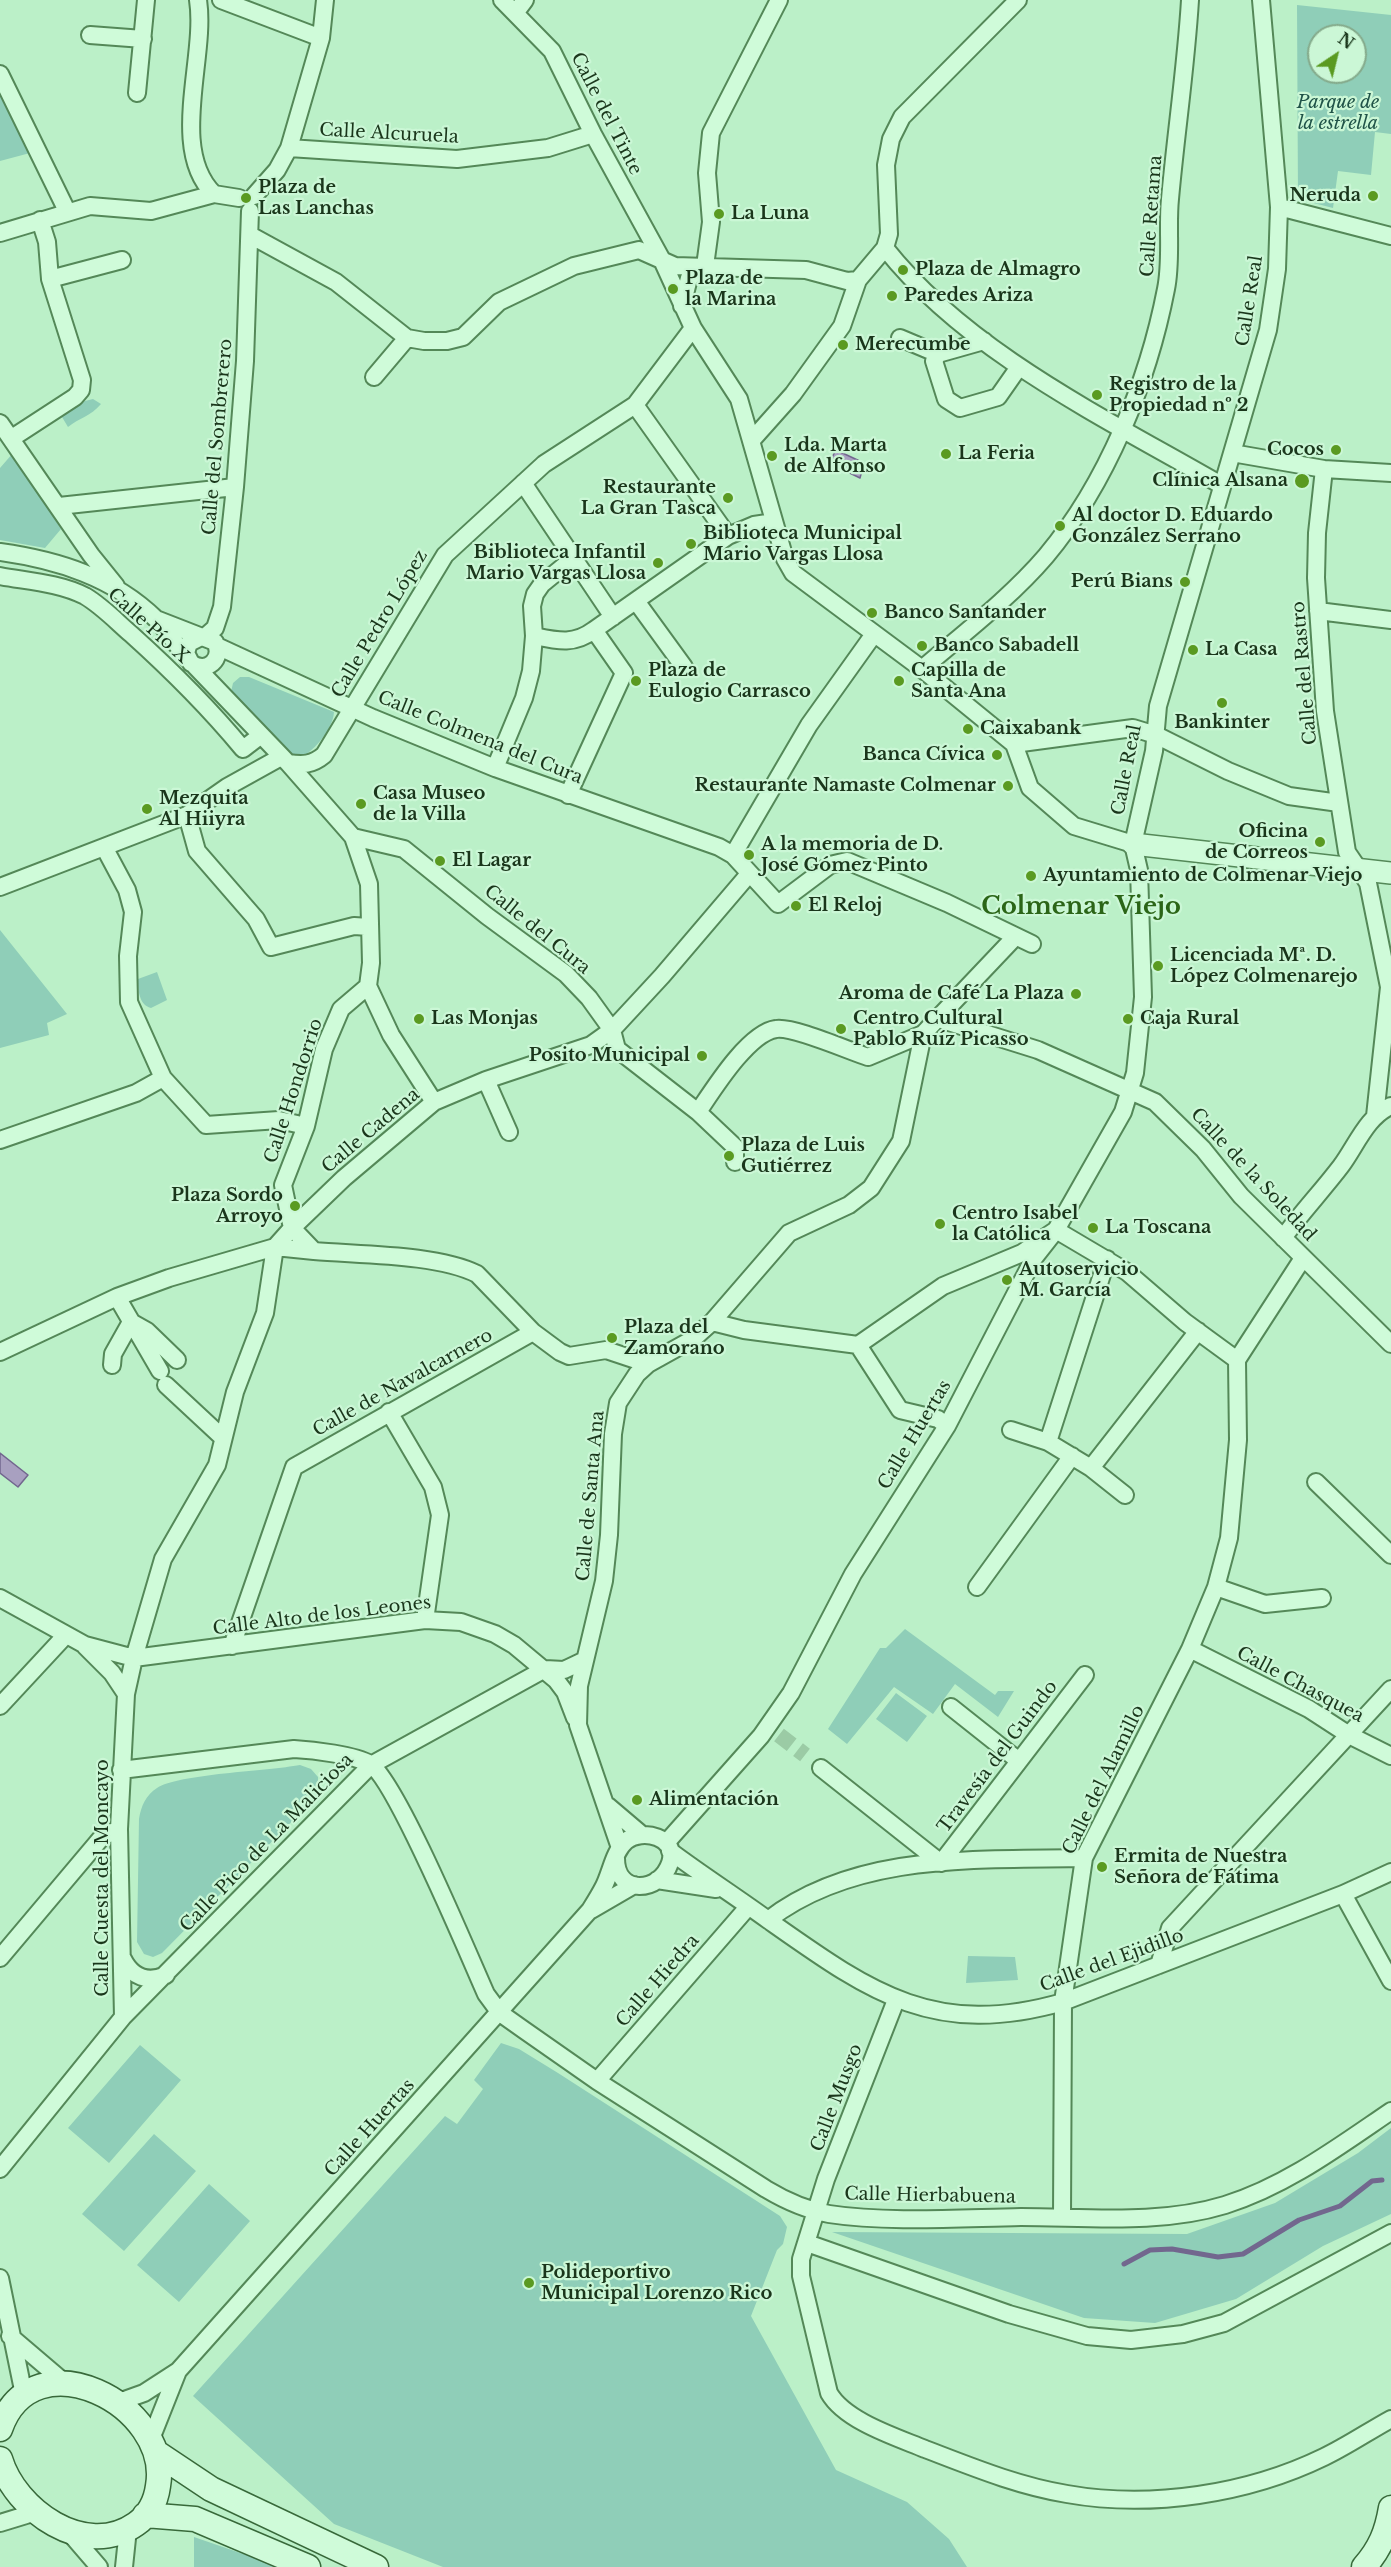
<!DOCTYPE html>
<html>
<head>
<meta charset="utf-8">
<style>
	body { margin:0 }
	#map { position:relative; width:1391px; height:2567px; overflow:hidden; background:#bbf0c8; font-family:"Libre Baskerville",serif }
	canvas { display:block }
	.north { position:absolute; left:1307px; top:24px; width:60px; height:60px; box-sizing:border-box; background:#cbf7d6; border:2px solid #84aa8b; border-radius:50%; rotate:35deg; font-size:16px; font-weight:700; line-height:24px; text-align:center; color:#1a361b }
	.north::after { content:''; display:block; margin:auto; width:21px; height:27px; background:#5a9a21; clip-path:polygon(50% 0,100% 100%,50% 72%,0 100%) }
</style>
</head>
<body>
<div id="map">
<canvas width="1391" height="2567"></canvas>
<div class="north">N</div>
</div>
<script>
const context = document.querySelector('canvas').getContext('2d');
context.lineJoin = 'round';
function paint(path, color) { context.fillStyle = color; context.fill(path, 'evenodd'); }
function strokePath(path, color, width, dash) { context.strokeStyle = color; context.lineWidth = width; context.lineCap = dash ? 'butt' : 'round'; context.setLineDash(dash || []); context.stroke(path); }
function write(font, color, halo, rows, align = 'center') {
  context.font = font + ' "Libre Baskerville",serif'; context.lineWidth = 4.5; context.setLineDash([]); context.textBaseline = 'middle'; context.strokeStyle = halo; context.fillStyle = color; for (const [text, x, y, turn = 0] of rows) {
    context.save(); context.translate(x, y); context.rotate((+turn || 0) * Math.PI / 180); context.textAlign = isNaN(turn) ? turn : align; if (halo) context.strokeText(text, 0, 0); context.fillText(text, 0, 0); context.restore();
  }
}
paint(new Path2D(`
	M1297 5 1391 15V134L1375 132 1371 175 1338 171 1333 208 1298 199ZM1319 36H1355V72H1319Z
	M0 89 30 153 0 161Z
	M93 399 101 404C91 416 79 418 68 427L62 417 85 401Z
	M13 453 61 529 45 548 0 540V468Z
	M240 677H249L334 712C333 730 312 754 296 760L231 692 233 683Z
	M0 930 67 1014 47 1023 49 1035 0 1048Z
	M157 972 167 1000 151 1008C139 1005 138 990 138 979Z
	M905 1629 995 1695 998 1691H1014L998 1717 955 1684 933 1714 894 1687 847 1744 828 1729 880 1648H886Z
	M896 1693 927 1716 907 1742 876 1719Z
	M300 1765 311 1769 318 1777V1795L162 1953 153 1957 144 1954 137 1942 139 1819C141 1806 146 1795 157 1788 178 1774 268 1771 300 1765Z
	M968 1956 1015 1957 1018 1980 966 1983Z
	M501 2043 519 2049 558 2073 780 2216 787 2227 783 2244 777 2250 751 2316 836 2470 907 2502 949 2539 967 2567H443L334 2524 193 2396 445 2116 457 2124 483 2089 474 2080Z
	M140 2045 181 2080 109 2163 68 2128Z
	M1391 2128V2214L1323 2246 1236 2299 1155 2323 1084 2318 832 2232 1187 2234 1275 2203 1358 2153Z
	M154 2134 196 2171 124 2251 82 2214Z
	M209 2184 250 2221 179 2302 137 2265Z
	M194 2537 281 2567H194Z`), '#8fceb8');
const water = new Path2D(`
	M836 450 864 463 860 478 829 463Z
	M0 1453 28 1475 18 1487 0 1473Z`);
paint(water, '#a8a0c0');
strokePath(water, '#72678e', 1.5);
strokePath(new Path2D(`
	M1124 2264 1150 2250 1172 2249 1218 2257 1243 2254 1299 2220 1340 2206 1372 2181 1382 2180`), '#72678e', 5);
strokePath(new Path2D(`
	M779 1735 805 1755`), '#9bcba5', 16, [16, 8]);
const minor = new Path2D(`
	M198 0C207 57 168 149 214 194
	M221 0 321 38
	M502 0 552 51 593 134 661 258 693 328 739 399 785 559 793 573 922 669 1014 744 1030 788 1074 826 1133 844
	M516 12 525 0
	M90 35 143 39
	M0 74 67 211
	M137 93 146 0
	M289 148 457 159 548 148 593 134
	M254 196 277 170 289 148 321 38 325 0
	M1279 207 1391 236
	M0 233 90 206 151 211 214 194 239 198
	M250 235 336 282 407 338 424 341H447L463 337 499 302 574 266 639 250 675 266 806 270 847 281 858 280
	M885 248C968 353 1107 419 1221 485
	M705 266 711 222 707 173 711 133 779 0
	M50 279 122 260
	M682 306 689 278 705 266
	M900 338 938 354
	M984 341 938 354 934 361 946 399 960 408 998 397 1019 367
	M374 377 407 338
	M635 405 728 536
	M0 423 91 555 116 586
	M12 438 75 397 81 390 82 380 50 279 47 242 40 220
	M752 440 793 394 842 326 858 280 885 248 889 234 886 165 891 139 902 117 1018 0
	M1232 453 1324 469 1391 473
	M1324 469 1317 533 1316 578 1325 711 1347 852 1368 883 1389 987 1375 1116
	M523 483 613 617
	M59 506 235 487
	M0 552C57 560 113 577 156 619 167 630 177 646 188 659
	M0 576C27 581 60 583 85 596 102 606 116 621 131 634 171 670 209 708 243 749L260 736
	M636 601 684 667
	M1318 611 1391 620
	M156 619 215 642C224 659 207 674 191 663L186 653 189 643 203 636
	M206 636 215 628 222 607 235 487 245 361 250 211
	M534 636C558 641 574 645 594 630
	M217 646 373 718 495 768 719 847 733 855 778 904 830 865 847 861 947 903 1032 944
	M195 666 288 763 353 837 369 884 371 963 368 986 341 1009 324 1049 306 1126 283 1185 292 1228 275 1247
	M922 669C964 633 1010 598 1046 556 1107 483 1148 382 1166 289 1172 260 1167 228 1170 199 1176 132 1186 67 1190 0
	M1014 744 1133 728 1156 735 1228 771 1289 796 1339 803
	M288 763C303 765 312 765 324 755L445 555 544 464 635 405 693 328
	M495 768 524 698 531 671 534 636 532 606 535 594 542 584 575 557
	M568 795 624 673 594 630 728 536 754 525 774 522
	M187 815 197 851 256 919 271 947 354 926 369 927
	M353 837 404 849 487 916 566 974 589 998 612 1030 617 1049 698 1112 735 1147V1162
	M104 847 127 890 133 912 128 956 129 1002 163 1078 206 1125 279 1120 306 1126
	M733 855 809 725 874 634
	M0 887 187 815 227 787 281 757
	M368 986 391 1035 434 1102
	M936 1018 1038 1050 1155 1102 1203 1149 1241 1196 1391 1344
	M486 1080 509 1132
	M698 1112C713 1090 748 1033 776 1029 793 1026 849 1051 868 1057L923 1034 1015 937
	M0 1140 136 1093 163 1078
	M1283 1238C1301 1213 1322 1191 1341 1166 1356 1146 1367 1116 1391 1106
	M1107 1259 1048 1442 1091 1468 1125 1495
	M117 1297 160 1371
	M712 1322 744 1330 858 1345 900 1410 938 1419 947 1426
	M858 1345 943 1286 1022 1253 1056 1230 1127 1272 1185 1322 1237 1360
	M0 1352 117 1297 169 1278 275 1247 314 1251
	M648 1364 606 1350 569 1356 560 1352 533 1332 477 1274C437 1254 360 1255 314 1251L292 1228 344 1178 434 1102 486 1080 591 1045 612 1030 662 976 749 874
	M112 1365 113 1354 131 1322 147 1331 177 1360
	M166 1385 223 1438
	M389 1412 433 1487 440 1515 425 1620
	M1011 1430 1048 1442
	M1091 1468 1198 1331
	M1316 1482 1391 1555
	M977 1587 1072 1456
	M1216 1587 1265 1604 1322 1598
	M0 1598 85 1645 134 1658 425 1620 461 1622 495 1634 514 1645 556 1680 565 1692 575 1718
	M85 1646 112 1673 126 1694
	M232 1646 294 1467 533 1332
	M1190 1649 1309 1709 1349 1735 1391 1756
	M0 1706 65 1636
	M951 1707 1019 1761
	M821 1768 941 1863
	M121 1770 294 1749C313 1750 355 1755 370 1764 396 1780 469 1956 486 1994L500 2013 524 2030 597 2081 766 2189C786 2201 806 2210 829 2214 887 2223 961 2218 1021 2217 1087 2217 1160 2225 1225 2205 1286 2186 1338 2147 1391 2111
	M608 1806 641 1834
	M666 1843 761 1736 791 1693 853 1574 947 1426 1034 1258 1056 1230 1123 1112 1135 1073 1143 997 1139 870 1133 844 1154 751 1158 706 1268 330 1277 269 1279 207 1261 0
	M620 1848 578 1725 579 1686 604 1581 609 1535 613 1434 618 1403 637 1374 648 1364 693 1339 712 1322 789 1233 849 1205 871 1188 901 1141 923 1034
	M670 1851C702 1875 735 1896 768 1920 869 1991 933 2039 1063 2002L1343 1894 1391 1872
	M941 1863 1085 1675
	M657 1880 716 1889
	M1343 1894 1391 1981
	M591 1910 634 1885
	M768 1920C856 1852 979 1860 1084 1858
	M0 1958 102 1837 119 1829
	M123 1959C132 1977 148 1983 166 1975
	M1159 1965 1170 1928 1391 1689
	M896 2000 826 2179 801 2259V2276L829 2393C845 2421 896 2437 925 2449 972 2467 1018 2486 1067 2494 1151 2509 1248 2494 1324 2457 1347 2446 1369 2431 1391 2419
	M123 2017 119 1829 126 1694 134 1658 163 1559 217 1465 235 1392 265 1313 275 1247
	M597 2081 748 1907
	M0 2169 123 2017 371 1765 545 1669 564 1670 585 1660
	M1062 2217 1063 2002 1084 1858 1190 1649 1216 1587 1229 1538 1238 1440 1237 1360 1303 1258
	M807 2243 1009 2314 1087 2336 1131 2340 1183 2334 1224 2323 1391 2233
	M0 2278 24 2395
	M10 2336 64 2382
	M116 2403 144 2393 178 2371 590 1910C595 1902 600 1894 604 1886 611 1872 614 1851 626 1841 642 1828 679 1837 670 1863 660 1893 616 1896 616 1858
	M151 2439 178 2371
	M0 2523 36 2512
	M68 2531 99 2567
	M124 2567 128 2529`);
const tertiary = new Path2D(`
	M1133 844 1391 873`);
const secondary = new Path2D(`
	M0 2429C33 2334 172 2405 158 2486 156 2501 149 2515 136 2524 85 2560 15 2510 0 2459
	M157 2453 211 2489 376 2567
	M145 2515 195 2519 308 2567
	M1364 2567C1380 2549 1387 2532 1391 2508`);
strokePath(minor, '#548858', 20);
strokePath(tertiary, '#548858', 24);
strokePath(secondary, '#38693a', 27);
strokePath(minor, '#cffbd9', 16);
strokePath(tertiary, '#cffbd9', 21);
strokePath(secondary, '#cffbd9', 24);
for (const [x, y, r, color] of [
	[1373,196,6,"#5a9a21"],
	[246,198,6,"#5a9a21"],
	[719,214,6,"#5a9a21"],
	[903,270,6,"#5a9a21"],
	[673,289,6,"#5a9a21"],
	[892,296,6,"#5a9a21"],
	[843,345,6,"#5a9a21"],
	[1097,395,6,"#5a9a21"],
	[1336,450,6,"#5a9a21"],
	[946,454,6,"#5a9a21"],
	[772,456,6,"#5a9a21"],
	[1302,481,8,"#5a9a21"],
	[728,498,6,"#5a9a21"],
	[1060,526,6,"#5a9a21"],
	[691,544,6,"#5a9a21"],
	[658,563,6,"#5a9a21"],
	[1185,582,6,"#5a9a21"],
	[872,613,6,"#5a9a21"],
	[922,646,6,"#5a9a21"],
	[1193,650,6,"#5a9a21"],
	[636,681,6,"#5a9a21"],
	[899,681,6,"#5a9a21"],
	[1222,703,6,"#5a9a21"],
	[968,729,6,"#5a9a21"],
	[997,755,6,"#5a9a21"],
	[1008,786,6,"#5a9a21"],
	[361,804,6,"#5a9a21"],
	[147,809,6,"#5a9a21"],
	[1320,842,6,"#5a9a21"],
	[749,855,6,"#5a9a21"],
	[440,861,6,"#5a9a21"],
	[1031,876,6,"#5a9a21"],
	[796,906,6,"#5a9a21"],
	[1158,966,6,"#5a9a21"],
	[1076,994,6,"#5a9a21"],
	[419,1019,6,"#5a9a21"],
	[1128,1019,6,"#5a9a21"],
	[841,1029,6,"#5a9a21"],
	[702,1056,6,"#5a9a21"],
	[729,1156,6,"#5a9a21"],
	[295,1206,6,"#5a9a21"],
	[940,1224,6,"#5a9a21"],
	[1093,1228,6,"#5a9a21"],
	[1007,1280,6,"#5a9a21"],
	[612,1338,6,"#5a9a21"],
	[637,1800,6,"#5a9a21"],
	[1102,1867,6,"#5a9a21"],
	[529,2283,6,"#5a9a21"]
]) { const dot = new Path2D(); dot.arc(x, y, r, 0, 2 * Math.PI); context.fillStyle = color; context.fill(dot); strokePath(dot, '#cbf7d6', 2); }
write('italic 18px', '#205348', '#cbf7d6', [
	["Parque de",1338,103],
	["la estrella",1338,124]
]);
write('18px', '#1a361b', '#cbf7d6', [
	["Calle del Tinte",606,114,63],
	["Calle Alcuruela",389,134,3],
	["Calle Retama",1152,216,-86],
	["Calle Real",1250,301,-81],
	["Calle del Sombrerero",218,437,-85],
	["Calle Pedro López",380,624,-59],
	["Calle Pío X",148,626,42],
	["Calle del Rastro",1305,673,-95],
	["Calle Colmena del Cura",480,738,22],
	["Calle Real",1127,770,-79],
	["Calle del Cura",537,930,39],
	["Calle Hondorrio",294,1091,-72],
	["Calle Cadena",371,1131,-40],
	["Calle de la Soledad",1253,1175,47],
	["Calle de Navalcarnero",403,1383,-29],
	["Calle Huertas",915,1435,-59],
	["Calle de Santa Ana",591,1496,-85],
	["Calle Alto de los Leones",322,1616,-7],
	["Calle Chasquea",1300,1685,28],
	["Travesía del Guindo",998,1757,-53],
	["Calle del Alamillo",1104,1780,-64],
	["Calle Pico de La Maliciosa",267,1843,-46],
	["Calle Cuesta del Moncayo",103,1878,-90],
	["Calle del Ejidillo",1112,1961,-20],
	["Calle Hiedra",658,1981,-49],
	["Calle Musgo",837,2098,-69],
	["Calle Huertas",370,2128,-48],
	["Calle Hierbabuena",930,2196,1]
]);
write('bold 18px', '#1a361b', '#cbf7d6', [
	["Plaza de",258,188],
	["Las Lanchas",258,209],
	["Neruda",1361,196,"right"],
	["La Luna",731,214],
	["Plaza de Almagro",915,270],
	["Plaza de",685,279],
	["la Marina",685,300],
	["Paredes Ariza",904,296],
	["Merecumbe",855,345],
	["Registro de la",1109,385],
	["Propiedad nº 2",1109,406],
	["Lda. Marta",784,446],
	["de Alfonso",784,467],
	["Cocos",1324,450,"right"],
	["La Feria",958,454],
	["Clínica Alsana",1288,481,"right"],
	["Restaurante",716,488,"right"],
	["La Gran Tasca",716,509,"right"],
	["Al doctor D. Eduardo",1072,516],
	["González Serrano",1072,537],
	["Biblioteca Municipal",703,534],
	["Mario Vargas Llosa",703,555],
	["Biblioteca Infantil",646,553,"right"],
	["Mario Vargas Llosa",646,574,"right"],
	["Perú Bians",1173,582,"right"],
	["Banco Santander",884,613],
	["Banco Sabadell",934,646],
	["La Casa",1205,650],
	["Plaza de",648,671],
	["Eulogio Carrasco",648,692],
	["Capilla de",911,671],
	["Santa Ana",911,692],
	["Bankinter",1222,723,"center"],
	["Caixabank",980,729],
	["Banca Cívica",985,755,"right"],
	["Restaurante Namaste Colmenar",996,786,"right"],
	["Casa Museo",373,794],
	["de la Villa",373,815],
	["Mezquita",159,799],
	["Al Hiiyra",159,820],
	["Oficina",1308,832,"right"],
	["de Correos",1308,853,"right"],
	["A la memoria de D.",761,845],
	["José Gómez Pinto",761,866],
	["El Lagar",452,861],
	["Ayuntamiento de Colmenar Viejo",1043,876],
	["El Reloj",808,906],
	["Licenciada Mª. D.",1170,956],
	["López Colmenarejo",1170,977],
	["Aroma de Café La Plaza",1064,994,"right"],
	["Las Monjas",431,1019],
	["Centro Cultural",853,1019],
	["Pablo Ruíz Picasso",853,1040],
	["Caja Rural",1140,1019],
	["Posito Municipal",690,1056,"right"],
	["Plaza de Luis",741,1146],
	["Gutiérrez",741,1167],
	["Plaza Sordo",283,1196,"right"],
	["Arroyo",283,1217,"right"],
	["Centro Isabel",952,1214],
	["la Católica",952,1235],
	["La Toscana",1105,1228],
	["Autoservicio",1019,1270],
	["M. García",1019,1291],
	["Plaza del",624,1328],
	["Zamorano",624,1349],
	["Alimentación",649,1800],
	["Ermita de Nuestra",1114,1857],
	["Señora de Fátima",1114,1878],
	["Polideportivo",541,2273],
	["Municipal Lorenzo Rico",541,2294]
], 'left');
write('bold 24px', '#2b6517', '#cbf7d6', [
	["Colmenar Viejo",1081,907]
]);
</script>
</body>
</html>
